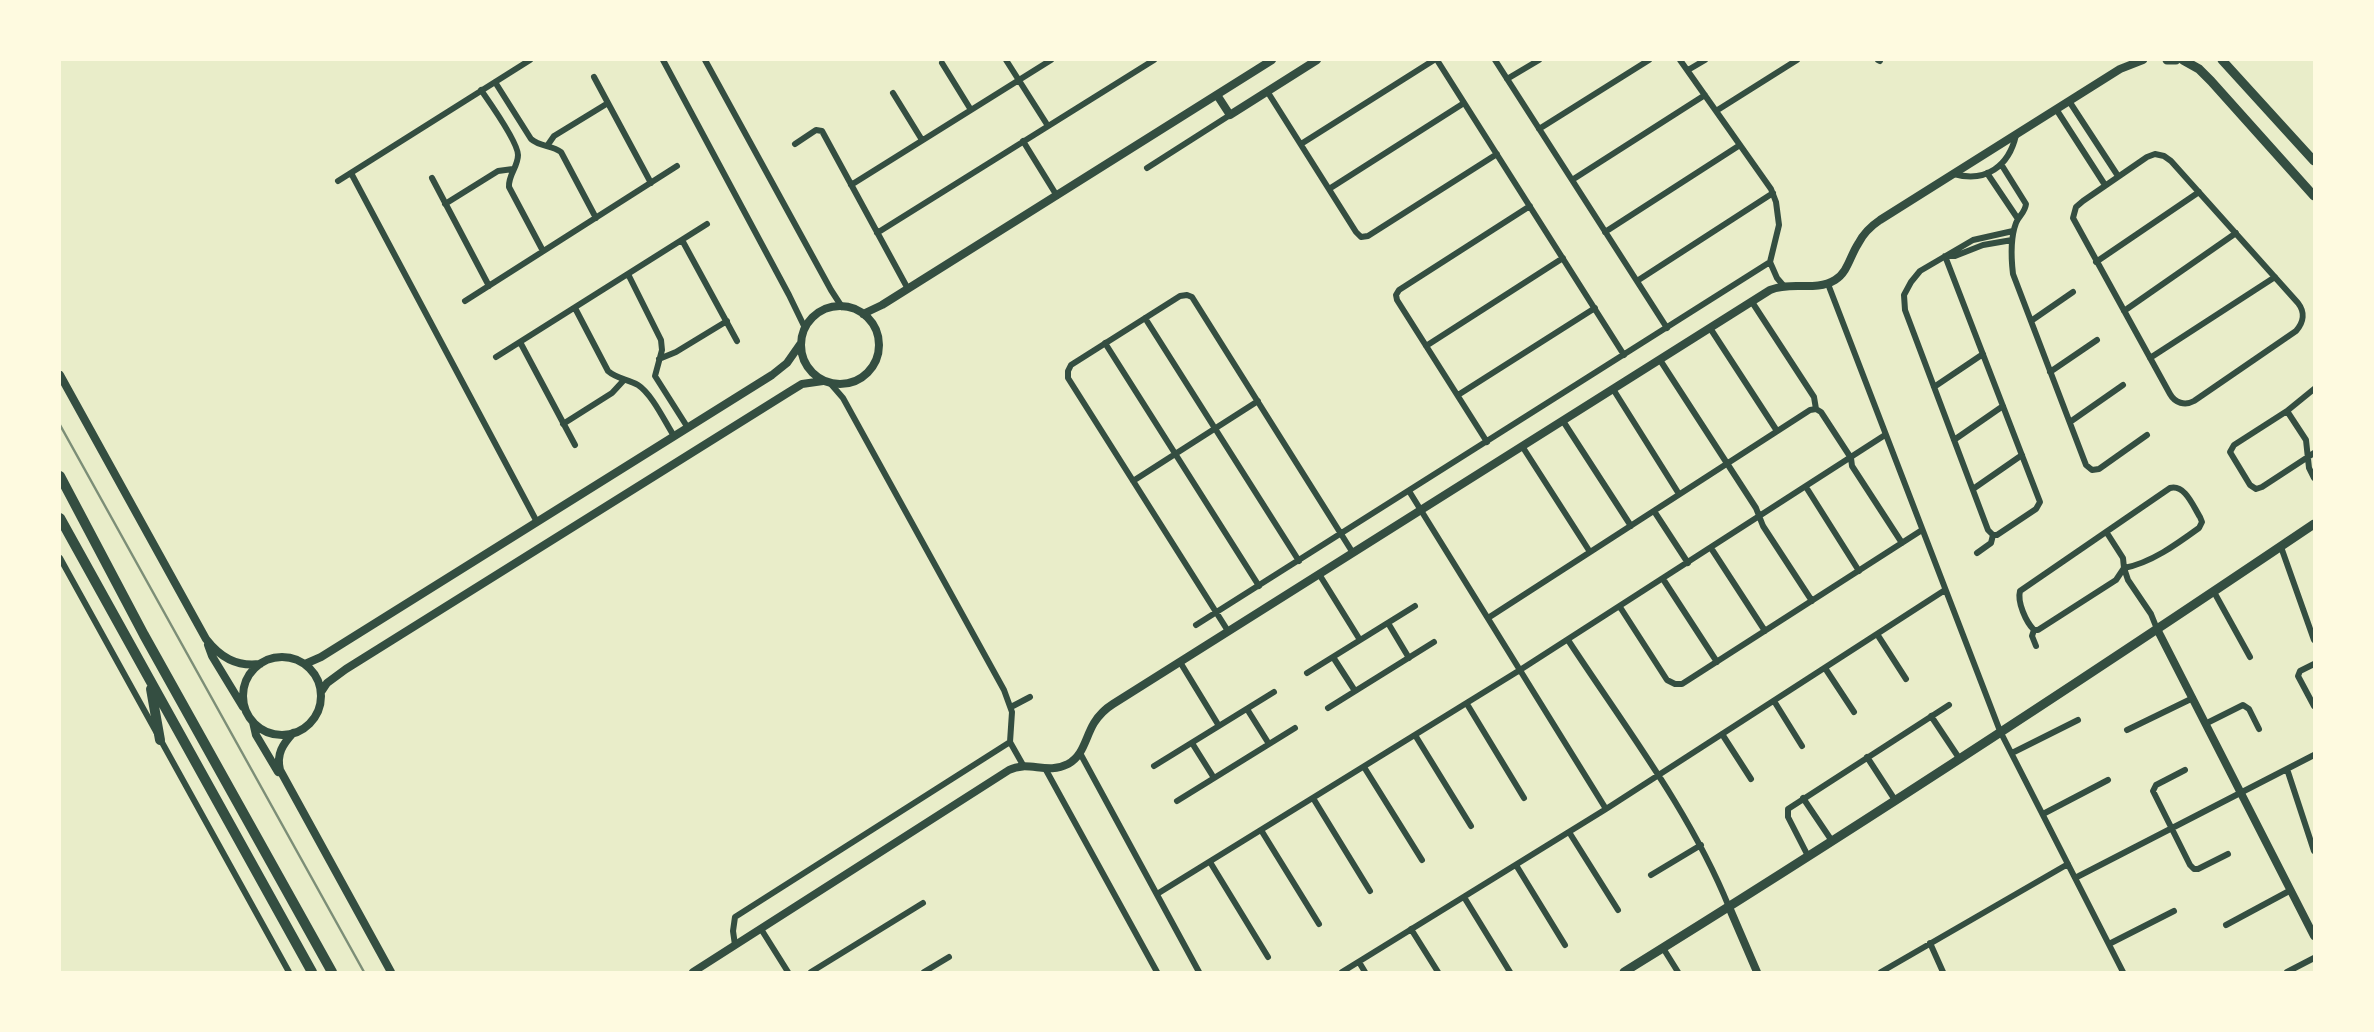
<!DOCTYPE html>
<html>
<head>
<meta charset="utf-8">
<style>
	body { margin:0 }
	#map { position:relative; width:2374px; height:1032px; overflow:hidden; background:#e9edc9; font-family:"Nunito Sans",sans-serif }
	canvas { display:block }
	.frame { position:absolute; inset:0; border:61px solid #fefae0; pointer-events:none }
</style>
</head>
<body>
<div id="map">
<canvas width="2374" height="1032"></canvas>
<div class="frame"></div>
</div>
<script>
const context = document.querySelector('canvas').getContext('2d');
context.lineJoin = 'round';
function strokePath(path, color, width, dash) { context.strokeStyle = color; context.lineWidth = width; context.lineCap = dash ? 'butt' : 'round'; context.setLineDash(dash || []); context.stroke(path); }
strokePath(new Path2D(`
	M663 60 789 295 805 328
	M705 60 831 290 842 307
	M1006 60 1048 126
	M1437 60 1624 355
	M1495 60 1667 328
	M1680 60 1771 189 1776 202 1779 225 1770 262 1777 278 1783 285
	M1878 60 1880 61
	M942 63 971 110
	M1688 70 1705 60
	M594 77 651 183
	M1507 79 1539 60
	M495 82 531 139C540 147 552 145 561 152L596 218
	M481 90C490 103 518 142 518 155 518 167 508 175 509 187L543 251
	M1267 91 1356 232 1361 237 1368 236 1497 154
	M893 93 922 140
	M2069 101 2118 176
	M2056 109 2105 185
	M1716 111 1797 60
	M1539 129 1649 60
	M1023 141 1057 196
	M795 144 816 130 822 131 908 289
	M1301 144 1434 60
	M547 146 554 136 608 103
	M2155 154 2164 156 2171 161 2298 303C2305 312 2304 322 2296 331L2194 401C2185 406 2175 403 2170 394L2073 218 2076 207 2083 201 2147 157Z
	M2001 164 2026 204C2025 213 2019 215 2016 223 2010 239 2011 257 2013 274L2086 465 2092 470 2099 469 2147 435
	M1147 168 1230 115
	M351 173 537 522
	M1987 173 2018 219
	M1954 174C1986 183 2009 166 2016 135
	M432 178 489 286
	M1572 180 1705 95
	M338 181 530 60
	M851 185 1051 60
	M1329 189 1464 103
	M445 204 498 171 513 169
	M1605 232 1740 145
	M877 233 1154 60
	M682 240 737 341
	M1945 256 2040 502 2036 509 1997 535H1993L1991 543 1977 553
	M1945 256H1955L1983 245 2012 240
	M2096 262 2199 192
	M628 274 661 340 662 350 655 376 688 428
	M1637 281 1773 193
	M1828 284 2000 731 2123 972
	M465 301 677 166
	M1752 302 1814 397 1816 409
	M575 308 608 371C617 379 628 379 638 385 652 394 665 422 674 436
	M2124 311 2236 233
	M1145 318 1299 561
	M2031 321 2073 292
	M1710 328 1777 431
	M520 342 575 445
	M1105 343 1259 586
	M1426 346 1563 258
	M496 357 707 224
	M2150 358 2275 277
	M659 359 676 352 727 321
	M1660 360 1756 508 1763 526 1812 601
	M2050 372 2097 340
	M830 383 843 398 1004 690 1012 712 1010 742 1023 765
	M1934 387 1983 354
	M1613 389 1679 494
	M2314 389 2287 411 2234 445 2230 452 2250 485 2256 489 2262 487 2314 453
	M1458 395 1595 308
	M1816 409 1821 412 1851 458 1852 466 1902 543
	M2287 411 2306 440 2309 468 2314 478
	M1563 421 1631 526
	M2070 422 2123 385
	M563 424 612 393 624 380
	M1954 440 2003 406
	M1487 442 1397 300 1396 295 1399 290 1530 206
	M1522 446 1590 552
	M1133 481 1258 401
	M1806 487 1859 571
	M1973 489 2022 455
	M1409 491 1606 809
	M1654 511 1688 563
	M2107 533 2123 558 2124 568 2128 580 2151 614 2157 629
	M1993 535 1988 530 1905 310 1904 295 1911 282 1920 271 1973 240 2013 231
	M2281 547 2314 640
	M1711 548 1765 631
	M60 558 289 972
	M1319 574 1360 640
	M1663 579 1717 662
	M2214 592 2250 657
	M1620 607 1667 680 1675 684H1682L1922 530
	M1488 618 1810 410 1816 409
	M1388 623 1409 658
	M1196 625 1770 262
	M2034 630H2038L2116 580 2124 568C2151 563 2177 544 2199 528L2202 522 2200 517C2193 506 2185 484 2170 488L2020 591C2017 602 2026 622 2034 630L2032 636 2036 646
	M1228 631 1068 378V371L1071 365 1180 296 1187 295 1192 297 1353 553
	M1877 634 1906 679
	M1568 640C1625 727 1690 811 1729 907
	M1333 657 1355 691
	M1180 662 1219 726
	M2314 664 2300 671 2298 676 2314 706
	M1825 668 1854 712
	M1307 673 1415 606
	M1774 701 1802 746
	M1467 704 1524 798
	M1011 707 1030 697
	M1328 708 1434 642
	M1247 709 1269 744
	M1931 716 1959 758
	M2205 724 2243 705 2249 709 2259 729
	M2127 730 2193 698
	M1722 734 1751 779
	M1415 735 1471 826
	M1192 743 1214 778
	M1080 753 1199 972
	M2012 753 2078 720
	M1867 757 1895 800
	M1154 766 1274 692
	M1364 767 1422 860
	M2287 769 2314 851
	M1046 770 1157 972
	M2185 770 2156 785 2153 791 2190 865 2194 869H2198L2228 854
	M1313 798 1370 891
	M1803 798 1832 841
	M1177 801 1295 728
	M2043 814 2108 780
	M1261 830 1319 924
	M1569 832 1618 910
	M1808 856 1788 817V809L1949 705
	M1210 862 1268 957
	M1516 865 1565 945
	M1651 875 1701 845
	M2075 878 2314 755
	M1157 894 1520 670 1885 435
	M1464 897 1510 972
	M2226 925 2291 890
	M761 929 788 972
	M1411 929 1438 972
	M1930 943 1943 972
	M2109 944 2174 911
	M735 945 733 931 735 917 1010 742
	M1663 948 1678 972
	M1359 962 1365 972
	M811 972 923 903
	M924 972 949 957
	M1342 972 1606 809 1945 590
	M1881 972 2068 864
	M2287 972 2314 958`), '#344e41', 6);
strokePath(new Path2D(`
	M1217 95 1230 115 1317 60
	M801 345a39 39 0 1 1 78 0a39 39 0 1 1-78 0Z
	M863 314 882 305 1272 60
	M60 375 206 639C220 657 236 667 260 664
	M2157 629 2314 936
	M208 645 212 656 243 707
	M243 696a39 39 0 1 1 78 0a39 39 0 1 1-78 0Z
	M305 664 321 657 772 375 787 363 801 343
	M321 692 327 683 346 669 789 392 802 384 823 381
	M253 722 256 735 278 772
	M293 733C283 744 276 754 280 770L391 972
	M1729 907 1757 972
	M693 972 1009 770C1028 760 1047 775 1068 764 1084 755 1085 738 1094 723 1099 715 1105 709 1113 704L1770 290C1791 281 1815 292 1835 280 1848 272 1850 256 1858 244 1863 234 1871 226 1880 220L2120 69 2143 60`), '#344e41', 8);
strokePath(new Path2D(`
	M2167 60H2176
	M2183 60 2199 69 2211 81 2314 196
	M2222 60 2314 161
	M1624 972C1857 828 2087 677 2314 524`), '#344e41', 9);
strokePath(new Path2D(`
	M60 476 144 635 332 972
	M60 518 312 972
	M151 689 160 740`), '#344e41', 10);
strokePath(new Path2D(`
	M60 425 364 972`), '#7c8e77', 2.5);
</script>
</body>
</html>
